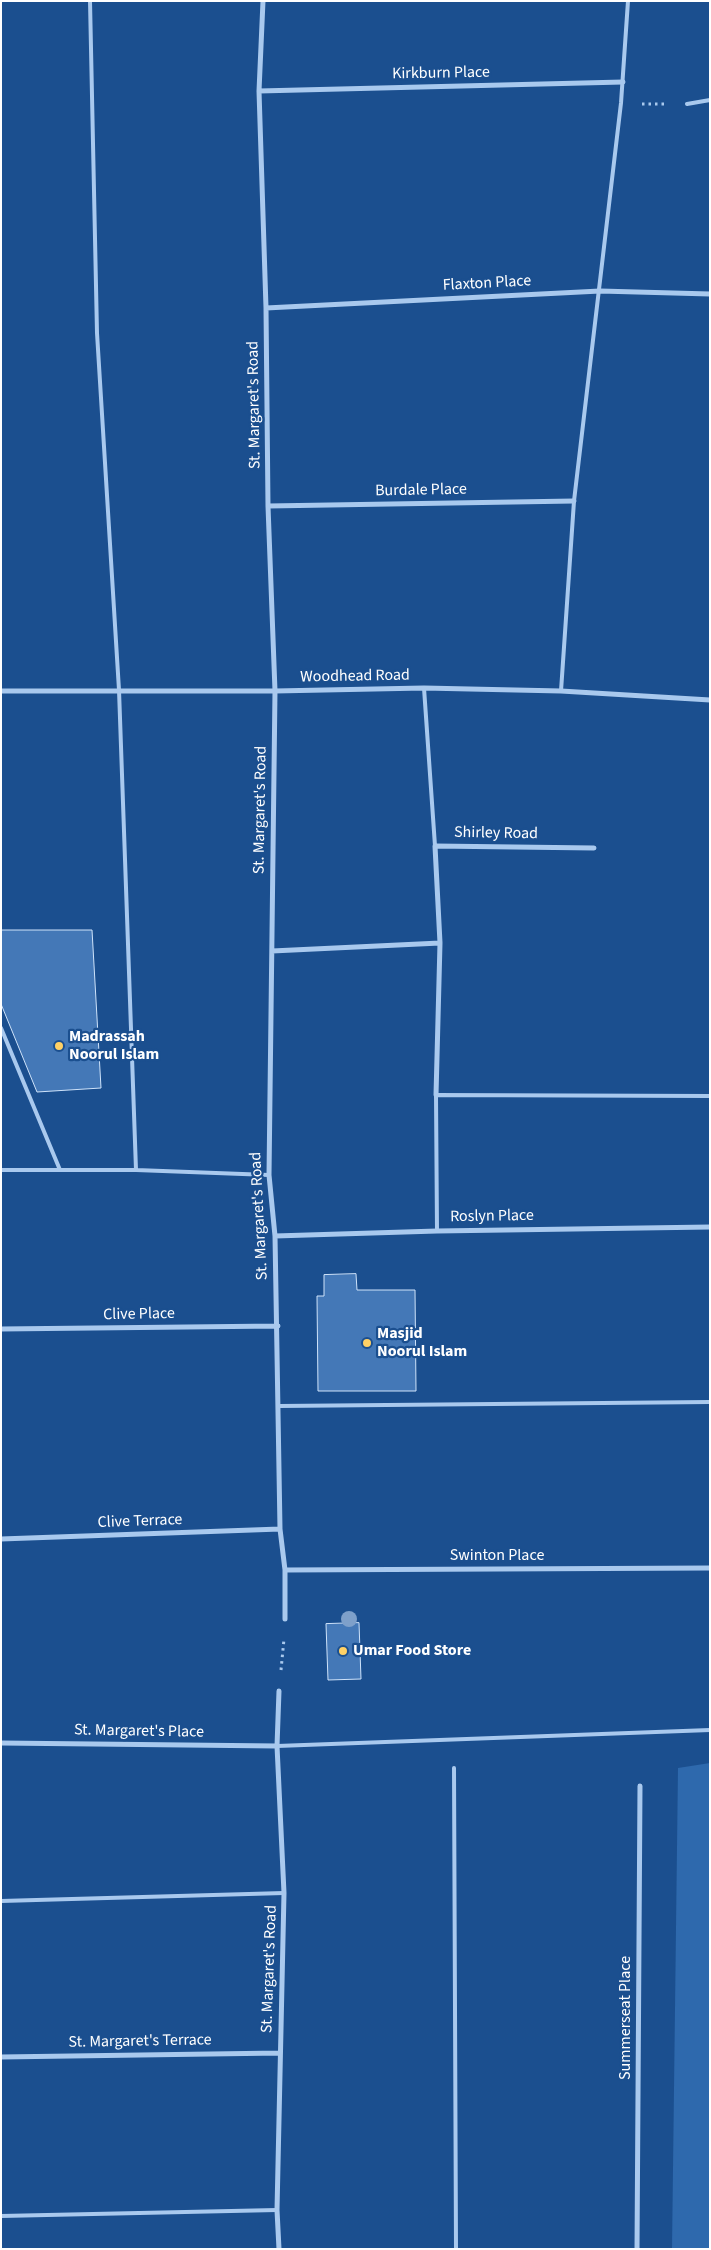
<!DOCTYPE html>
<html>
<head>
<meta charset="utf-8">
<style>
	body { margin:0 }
	#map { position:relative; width:711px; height:2250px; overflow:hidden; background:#1b4f8f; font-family:"Source Sans 3",sans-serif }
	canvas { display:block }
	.frame { position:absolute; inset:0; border:2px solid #fff; pointer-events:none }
</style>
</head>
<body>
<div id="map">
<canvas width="711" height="2250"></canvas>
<div class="frame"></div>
</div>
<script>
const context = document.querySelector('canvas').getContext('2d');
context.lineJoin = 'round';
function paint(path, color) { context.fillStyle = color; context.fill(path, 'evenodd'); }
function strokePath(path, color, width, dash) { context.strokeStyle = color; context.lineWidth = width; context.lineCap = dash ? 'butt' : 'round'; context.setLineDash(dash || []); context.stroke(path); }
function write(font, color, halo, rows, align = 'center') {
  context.font = font + ' "Source Sans 3",sans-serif'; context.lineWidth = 4.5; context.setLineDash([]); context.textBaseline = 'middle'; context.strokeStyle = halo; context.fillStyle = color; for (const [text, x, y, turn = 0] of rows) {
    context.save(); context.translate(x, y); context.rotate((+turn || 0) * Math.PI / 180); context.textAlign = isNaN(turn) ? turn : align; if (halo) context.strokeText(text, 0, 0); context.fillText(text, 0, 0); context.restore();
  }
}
paint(new Path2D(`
	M710 1763V2249H672L678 1768Z`), '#2e69ad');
const building = new Path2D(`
	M1 930H92L101 1088 37 1092 1 1004Z
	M356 1274 357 1290H415L416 1391H318L317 1296H324V1275Z
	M359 1623 361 1679 328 1680 326 1624Z`);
paint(building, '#4478b7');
strokePath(building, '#cfe3fa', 1);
strokePath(new Path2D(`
	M642 104H668
	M281 1670 284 1639`), '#a9c9ee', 3, [2.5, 4]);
strokePath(new Path2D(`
	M90 1 97 333 119 690 136 1170
	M687 104 710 100
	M424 688 435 846
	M561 691 574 501 621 103 628 1
	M1 1028 60 1170
	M1 1170H136L269 1175
	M437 1231 436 1095 710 1096
	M279 1406 710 1402
	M277 1746 710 1730
	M454 1768 456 2249
	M1 1901 284 1893
	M1 2216 277 2210`), '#a9c9ee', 4);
strokePath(new Path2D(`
	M263 1 259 91 266 308 268 506 275 691 269 1175 275 1236 280 1529 285 1570V1619
	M259 91 623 82
	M266 308 600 291 710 294
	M268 506 574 501
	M1 691H275L424 688 561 691 710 700
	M272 951 440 943
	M436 1095 440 943 435 846 594 848
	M275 1236 437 1231 710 1227
	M1 1329 278 1326
	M1 1539 280 1529
	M285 1570 710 1568
	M1 1743 277 1746
	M1 2057 280 2053
	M279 2249 277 2210 284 1893 277 1746 279 1691
	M637 2249 640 1786`), '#a9c9ee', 5);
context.fillStyle = '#7ea0ca';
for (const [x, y] of [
	[349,1619]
]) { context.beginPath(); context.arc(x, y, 8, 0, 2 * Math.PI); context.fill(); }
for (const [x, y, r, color] of [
	[59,1046,5,"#ffd166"],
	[367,1343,5,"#ffd166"],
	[343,1651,5,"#ffd166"]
]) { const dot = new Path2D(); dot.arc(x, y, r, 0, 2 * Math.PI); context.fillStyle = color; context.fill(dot); strokePath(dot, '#1b4f8f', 2); }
write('16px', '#fff', '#1b4f8f', [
	["Kirkburn Place",441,74,-1],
	["Flaxton Place",487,284,-3],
	["St. Margaret's Road",255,405,-91],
	["Burdale Place",421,491,-1],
	["Woodhead Road",355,677,-1],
	["St. Margaret's Road",261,810,-89],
	["Shirley Road",496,834,1],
	["St. Margaret's Road",260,1216,-93],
	["Roslyn Place",492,1217,-1],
	["Clive Place",139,1315,-1],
	["Clive Terrace",140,1522,-2],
	["Swinton Place",497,1556],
	["St. Margaret's Place",139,1732,1],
	["St. Margaret's Road",270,1969,-88],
	["Summerseat Place",626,2018,-90],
	["St. Margaret's Terrace",140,2042,-1]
]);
write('bold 16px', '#fff', '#1b4f8f', [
	["Madrassah",69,1037],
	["Noorul Islam",69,1055],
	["Masjid",377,1334],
	["Noorul Islam",377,1352],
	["Umar Food Store",353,1651]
], 'left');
</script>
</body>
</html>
